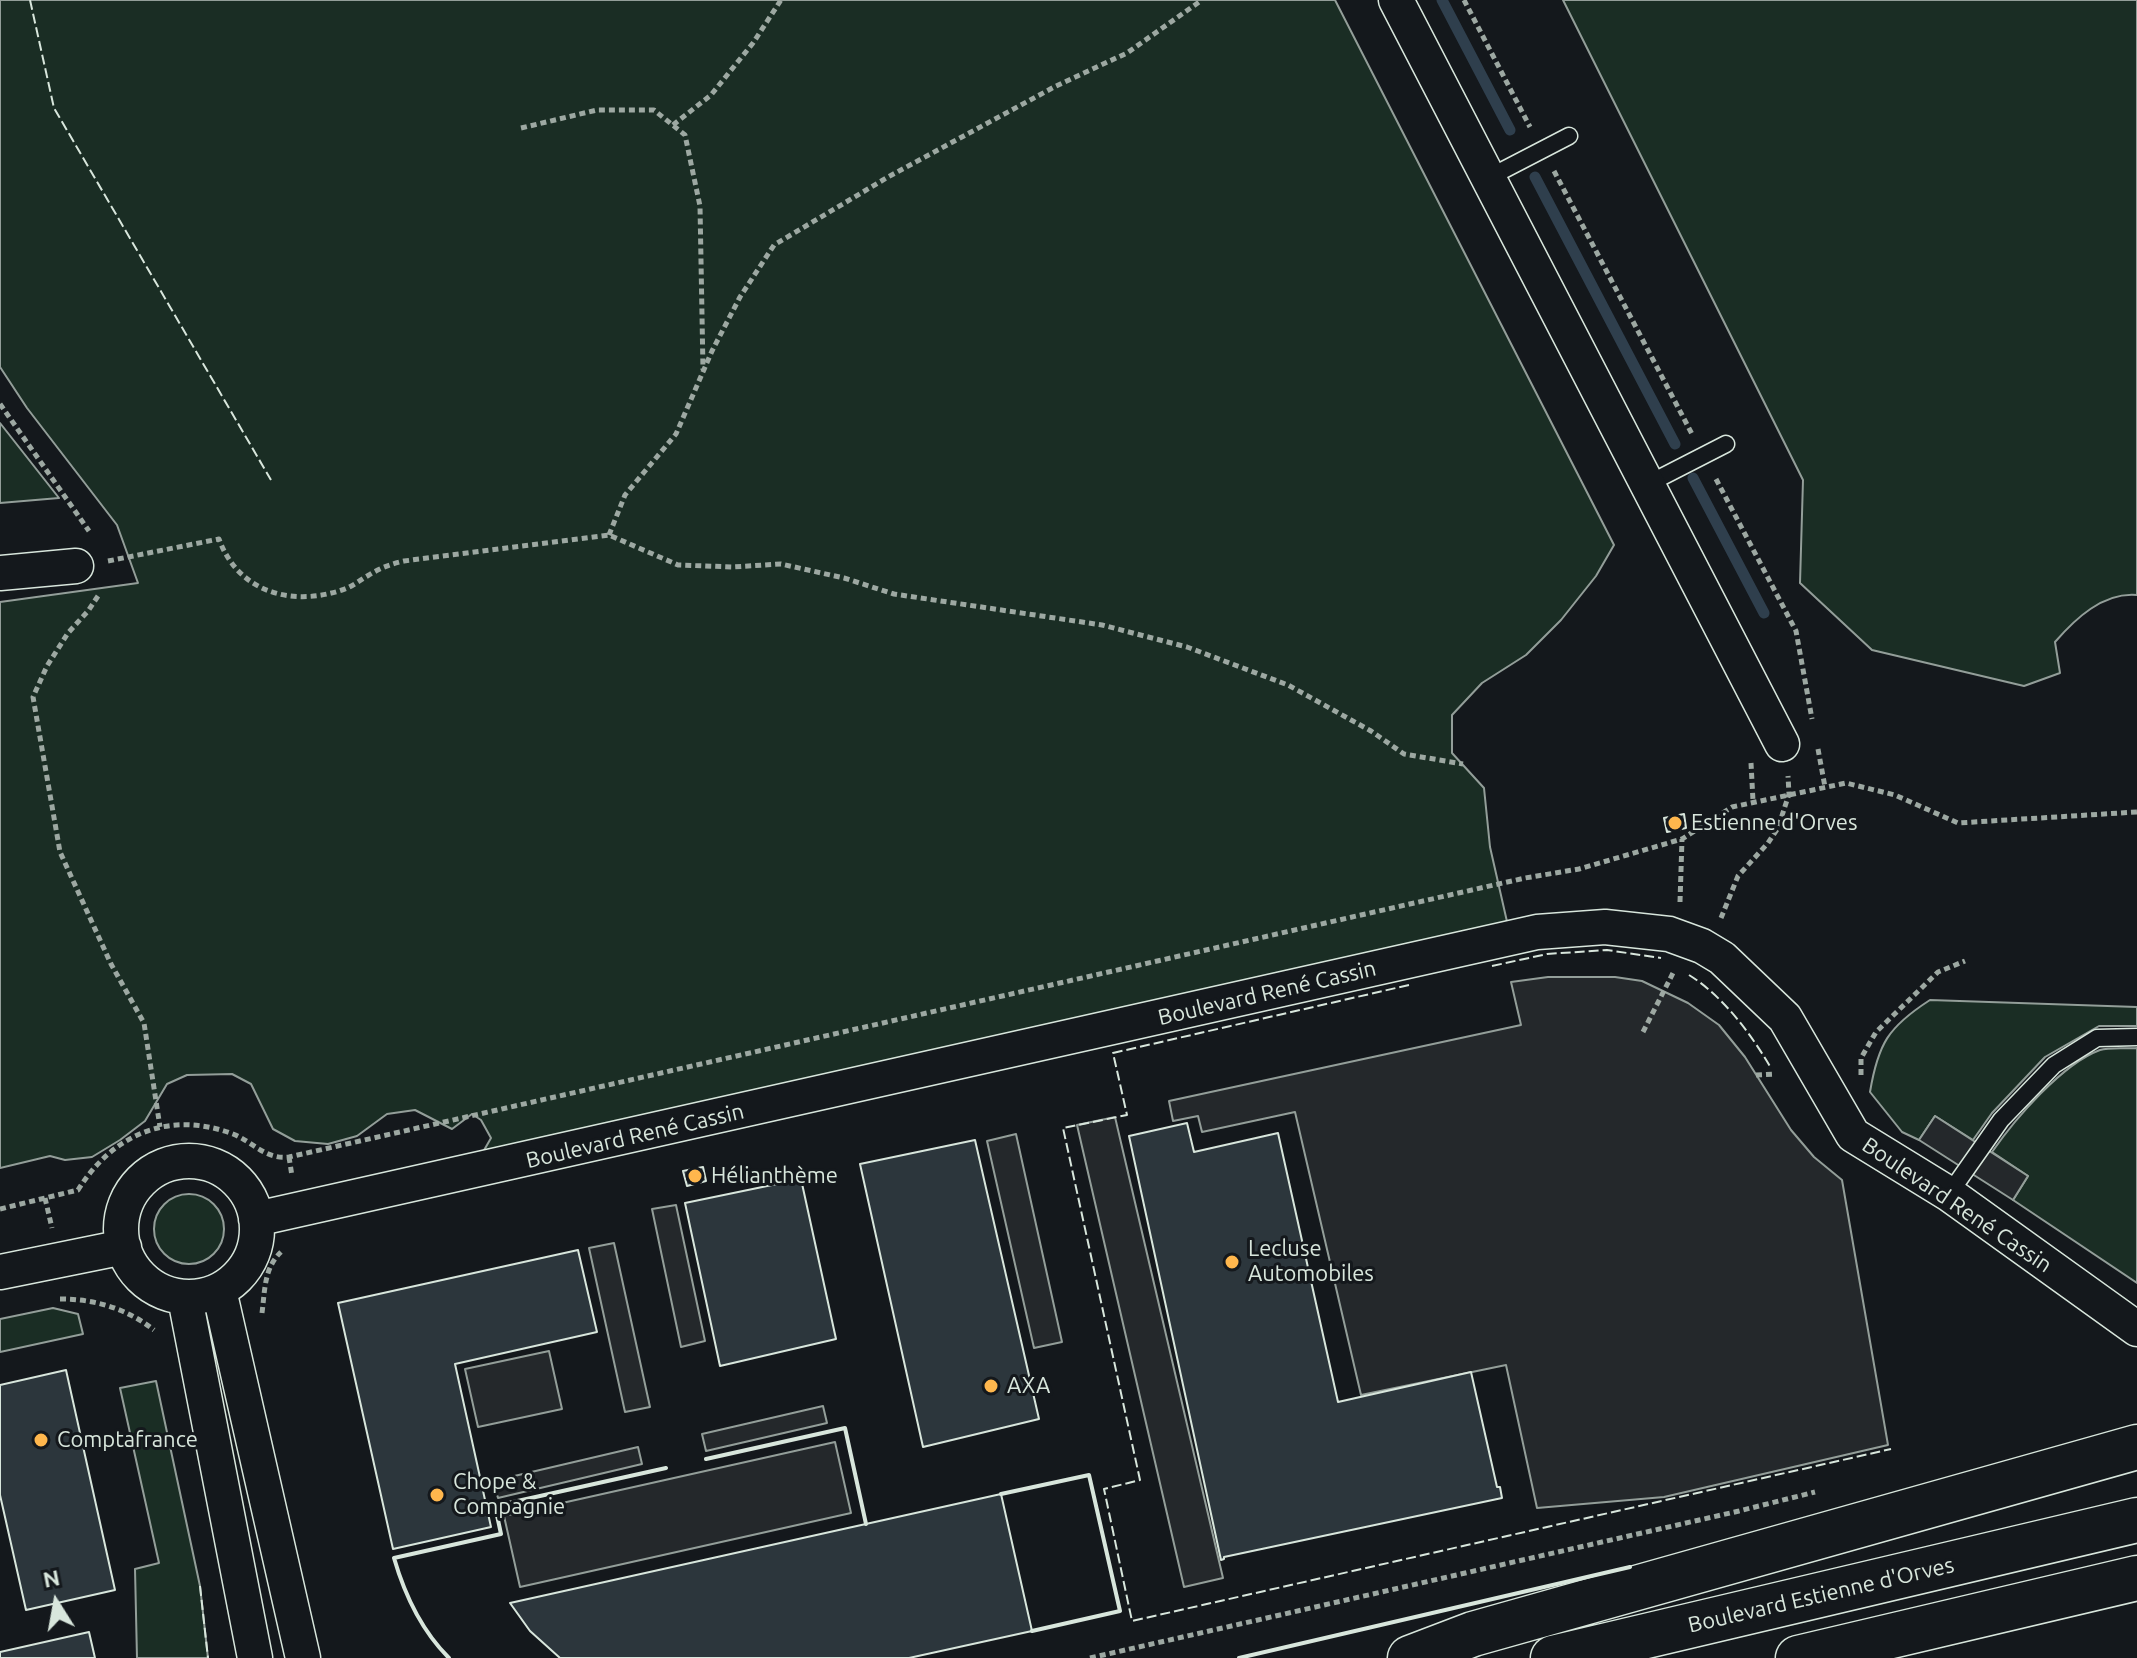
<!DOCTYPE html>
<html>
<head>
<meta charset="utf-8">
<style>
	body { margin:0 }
	#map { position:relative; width:2137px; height:1658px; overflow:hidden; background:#14181c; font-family:Ubuntu,sans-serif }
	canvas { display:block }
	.north { position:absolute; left:16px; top:1562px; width:80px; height:80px; -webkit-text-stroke:6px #14181c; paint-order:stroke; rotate:349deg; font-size:22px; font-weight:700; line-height:32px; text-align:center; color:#d8e6dc }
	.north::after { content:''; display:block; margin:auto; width:28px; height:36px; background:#d8e6dc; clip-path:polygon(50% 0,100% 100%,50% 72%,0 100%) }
</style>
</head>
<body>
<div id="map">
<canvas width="2137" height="1658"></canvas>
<div class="north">N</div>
</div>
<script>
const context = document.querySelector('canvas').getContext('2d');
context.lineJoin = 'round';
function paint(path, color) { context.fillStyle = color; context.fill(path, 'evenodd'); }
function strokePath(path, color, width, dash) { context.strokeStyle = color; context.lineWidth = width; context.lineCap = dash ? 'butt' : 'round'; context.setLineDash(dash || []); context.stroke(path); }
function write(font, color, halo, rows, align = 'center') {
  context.font = font + ' Ubuntu,sans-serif'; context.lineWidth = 6; context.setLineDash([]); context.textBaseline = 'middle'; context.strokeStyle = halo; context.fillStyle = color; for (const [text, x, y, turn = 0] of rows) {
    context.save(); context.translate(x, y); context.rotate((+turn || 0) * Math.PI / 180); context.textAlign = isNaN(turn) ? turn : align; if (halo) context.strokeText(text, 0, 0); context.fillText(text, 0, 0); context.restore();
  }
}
const green = new Path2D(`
	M0 0H1335L1614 545 1596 576 1561 620 1526 655 1482 683 1452 715V753L1484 788 1490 847 1508 926 483 1152 491 1138 481 1120 472 1114 452 1129 415 1110 387 1114 357 1136 328 1144 295 1141 273 1129 251 1084 232 1074 187 1075 167 1084 145 1121 120 1140 92 1157 65 1160 50 1156 0 1168V602L138 583 117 525 27 408 0 367Z
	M1563 0H2137V595C2103 592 2075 619 2055 642L2060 673 2024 686 1872 650 1800 583 1803 480Z
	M0 423 59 498 0 503Z
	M1930 1000 2137 1007V1026H2099L2045 1057 1992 1113 1973 1140 1935 1116 1919 1140 1902 1132 1870 1092C1878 1044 1888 1027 1930 1000Z
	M2137 1048V1283L2013 1200 2028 1176 1992 1152C2015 1119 2062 1064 2100 1050 2110 1047 2126 1049 2137 1048Z
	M154 1229a35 35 0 1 1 70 0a35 35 0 1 1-70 0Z
	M53 1308 78 1314 83 1334 0 1352V1319Z
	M156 1381 200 1586 208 1658H137L135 1569 159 1563 120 1388Z`);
paint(green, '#1a2d24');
strokePath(green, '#939e99', 2);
const parking = new Path2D(`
	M1548 977H1615L1642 981 1688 1003 1719 1025 1745 1057 1791 1130 1814 1157 1842 1180 1888 1445 1664 1497 1537 1508 1506 1365 1361 1395 1295 1112 1202 1132 1198 1116 1173 1121 1169 1101 1521 1025 1511 982Z
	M1935 1116 2028 1176 2013 1200 1919 1140Z
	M1115 1117 1223 1578 1184 1587 1077 1125Z
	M1016 1134 1062 1342 1034 1348 987 1141Z
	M676 1205 705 1341 681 1347 652 1209Z
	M614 1243 650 1407 625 1412 589 1248Z
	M549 1351 562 1409 478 1427 465 1369Z
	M823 1406 827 1423 706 1451 702 1434Z
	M835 1442 851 1513 520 1587 504 1516Z
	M638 1447 642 1464 498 1498 493 1481Z`);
paint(parking, '#24282b');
strokePath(parking, '#939e99', 2);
strokePath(new Path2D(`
	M1442 0 1510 130
	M1535 177 1675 444
	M1693 478 1764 613`), '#2f3f4d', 11);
const building = new Path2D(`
	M1684 814 1686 828 1667 832 1664 818Z
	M1187 1123 1194 1152 1278 1133 1338 1402 1471 1372 1497 1487H1500L1502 1498 1224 1557V1559L1221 1560 1129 1136Z
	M975 1140 1039 1419 923 1447 860 1164Z
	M703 1167 706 1181 687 1186 683 1171Z
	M801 1179 836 1339 720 1366 685 1203Z
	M578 1250 597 1332 455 1364 491 1527 393 1549 338 1303Z
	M66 1370 115 1590 26 1610 0 1495V1385Z
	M1001 1494 1032 1631 909 1658H560L530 1631 510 1603Z
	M89 1632 95 1658H0V1652Z`);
paint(building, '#2c363c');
strokePath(building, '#d8e6dc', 2);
const service = new Path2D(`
	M1488 178 1569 136
	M1648 484 1726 444
	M1949 1194 2001 1120 2054 1065 2097 1038 2137 1037`);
const minor = new Path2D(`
	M1396 0 1782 744
	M0 573 76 566
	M121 1229a68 68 0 1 1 136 0a68 68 0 1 1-136 0Z
	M256 1219 1537 932 1605 927 1669 934 1702 946 1722 958 1785 1018 1853 1135 1949 1194 2137 1329
	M0 1272 124 1247
	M219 1290 303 1658
	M185 1298 255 1658`);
const primary = new Path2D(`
	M1410 1658 1473 1634 2137 1447
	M1553 1658 2137 1520
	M1798 1658 2137 1578`);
strokePath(service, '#d8e6dc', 19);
strokePath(minor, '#d8e6dc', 37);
strokePath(primary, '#d8e6dc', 47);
strokePath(new Path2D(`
	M1464 0 1530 127
	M673 125 711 95 753 43 781 0
	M521 128 597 110H654L685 135 700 206 703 370
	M1554 171 1692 434
	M0 404 89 531
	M1716 479 1796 631 1812 719
	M609 535 625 495 676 434 712 351 740 297 774 245 888 177 1056 86 1127 53 1202 0
	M108 561 219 539C238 592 291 607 342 590 352 587 360 580 369 575 380 568 391 564 404 561L609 535 678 565 733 567 781 564 844 578 894 594 1102 625 1187 647 1288 685 1371 731 1404 754 1463 764
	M98 596 88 611 68 633 47 666 33 697 60 852 111 964 144 1023 160 1127
	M1818 749 1825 787
	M1751 763 1753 801
	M1680 902 1682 839
	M1721 918 1738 876 1768 843 1778 828 1789 794 1788 776
	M1643 1032 1674 971
	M1756 1075 1775 1074
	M1861 1075V1058L1876 1032 1938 972 1965 961
	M289 1157 292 1176
	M45 1198 52 1228
	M0 1209 78 1190C113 1134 169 1110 233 1134 253 1142 266 1160 289 1157L1525 878 1579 869 1682 839 1732 807 1846 783 1895 795 1958 823 2137 812
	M60 1299C94 1299 126 1308 154 1330
	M262 1313C265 1290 264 1268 281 1252
	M1090 1658 1739 1511 1815 1492`), '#9da8a2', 5, [6, 4]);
strokePath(service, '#14181c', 16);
strokePath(minor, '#14181c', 34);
strokePath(primary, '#14181c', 44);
strokePath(new Path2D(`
	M30 0 54 108 271 480
	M1492 966 1547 954 1607 950 1661 958
	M1689 975C1723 996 1751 1034 1771 1068
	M1409 985 1113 1053 1127 1115 1063 1128 1140 1480 1104 1489 1132 1621 1891 1449
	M200 1586 208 1658`), '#d8e6dc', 2, [10, 4]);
strokePath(new Path2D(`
	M706 1459 845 1428 866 1524
	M1001 1494 1089 1475 1120 1611 1032 1631
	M449 1658C421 1630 405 1596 394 1558L501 1534 495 1506 666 1468
	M1239 1658 1630 1567`), '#d8e6dc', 4);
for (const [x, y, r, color] of [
	[1675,823,8,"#ffb74d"],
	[695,1176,8,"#ffb74d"],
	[1232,1262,8,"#ffb74d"],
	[991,1386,8,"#ffb74d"],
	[41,1440,8,"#ffb74d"],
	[437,1495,8,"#ffb74d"]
]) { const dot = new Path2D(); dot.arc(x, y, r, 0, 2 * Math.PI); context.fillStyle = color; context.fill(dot); strokePath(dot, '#14181c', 3); }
write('22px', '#d8e6dc', '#14181c', [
	["Estienne d'Orves",1691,823],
	["Hélianthème",711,1176],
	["Lecluse",1248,1249],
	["Automobiles",1248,1274],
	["AXA",1007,1386],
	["Comptafrance",57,1440],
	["Chope &",453,1482],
	["Compagnie",453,1507]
], 'left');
write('22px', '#d8e6dc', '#14181c', [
	["Boulevard René Cassin",1267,993,-13],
	["Boulevard René Cassin",635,1136,-13],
	["Boulevard René Cassin",1957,1205,34],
	["Boulevard Estienne d'Orves",1821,1595,-13]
]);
</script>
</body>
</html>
